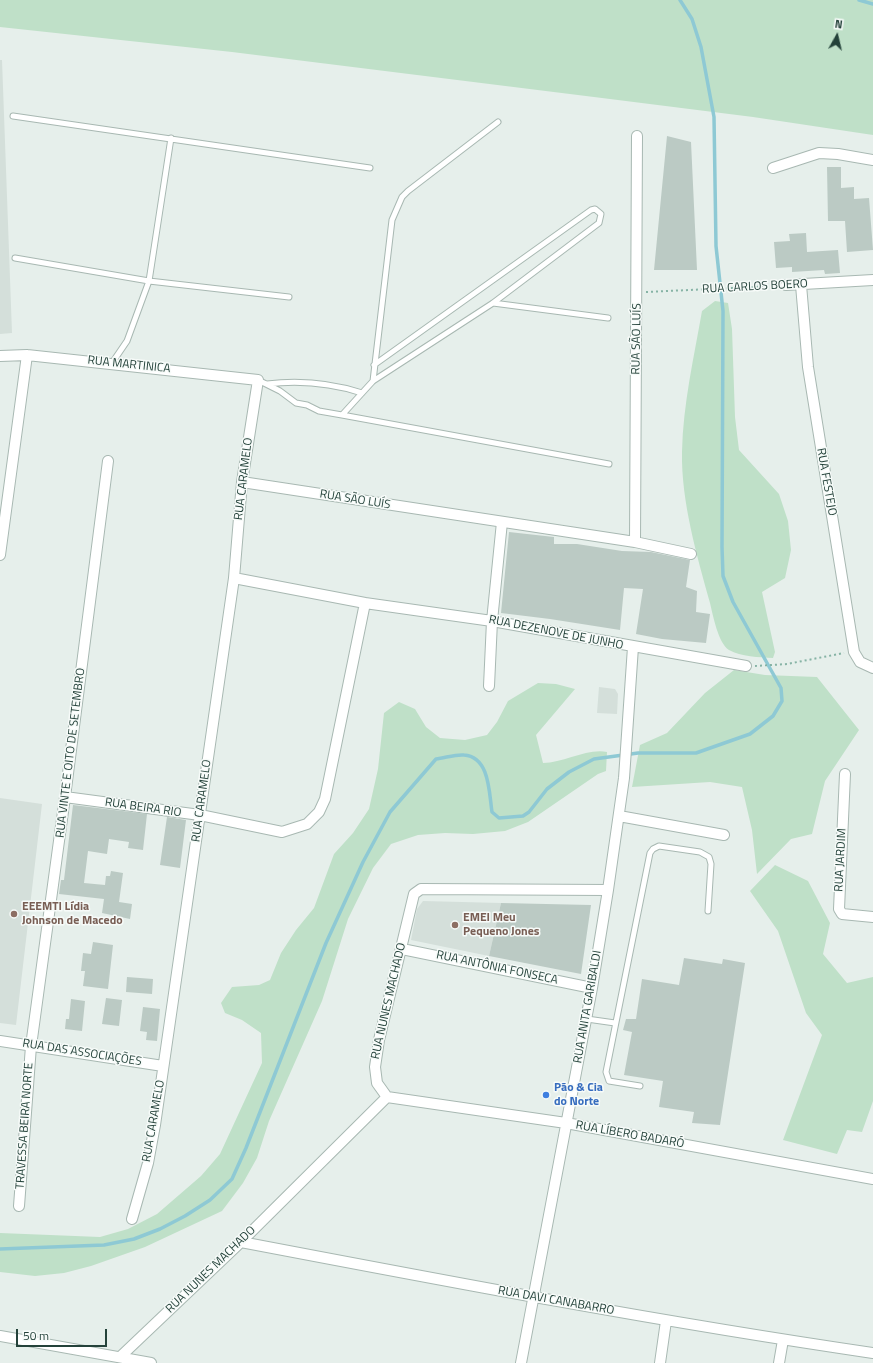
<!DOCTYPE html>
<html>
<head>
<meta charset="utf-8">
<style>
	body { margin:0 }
	#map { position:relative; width:873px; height:1363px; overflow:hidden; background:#e6efeb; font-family:"Titillium Web",sans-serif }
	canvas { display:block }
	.north { position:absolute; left:817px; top:16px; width:40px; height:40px; -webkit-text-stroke:3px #f7fbf9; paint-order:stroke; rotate:8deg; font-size:11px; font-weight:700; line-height:16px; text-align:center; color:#24423a }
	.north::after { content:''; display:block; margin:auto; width:14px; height:18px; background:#24423a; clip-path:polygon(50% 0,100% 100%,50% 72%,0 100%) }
	.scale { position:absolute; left:16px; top:1329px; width:91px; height:18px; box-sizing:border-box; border:2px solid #24423a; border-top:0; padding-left:5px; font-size:12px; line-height:14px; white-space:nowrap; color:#24423a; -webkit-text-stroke:3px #f7fbf9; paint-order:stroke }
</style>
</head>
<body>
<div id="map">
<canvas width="873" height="1363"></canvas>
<div class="north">N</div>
<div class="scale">50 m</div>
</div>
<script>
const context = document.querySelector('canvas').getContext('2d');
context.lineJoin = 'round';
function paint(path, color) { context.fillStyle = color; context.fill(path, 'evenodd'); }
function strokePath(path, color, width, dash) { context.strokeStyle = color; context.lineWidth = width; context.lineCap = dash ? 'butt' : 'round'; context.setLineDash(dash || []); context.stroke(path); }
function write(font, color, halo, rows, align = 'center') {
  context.font = font + ' "Titillium Web",sans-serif'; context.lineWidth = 3; context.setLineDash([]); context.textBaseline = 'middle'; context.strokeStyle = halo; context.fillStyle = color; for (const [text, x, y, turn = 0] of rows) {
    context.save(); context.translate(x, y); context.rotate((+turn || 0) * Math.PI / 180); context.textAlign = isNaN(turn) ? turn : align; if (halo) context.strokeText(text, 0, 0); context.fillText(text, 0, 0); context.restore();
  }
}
paint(new Path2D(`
	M0 60H2L12 333 0 334Z
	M599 687 615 689 618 694 617 714 597 713Z
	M0 798 42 804 16 1025 0 1023Z
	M423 901 501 903 489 956 411 940 417 909Z`), '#d4dfda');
paint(new Path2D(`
	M0 0H873V135L753 117 602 98 232 52 0 27Z
	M715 301 728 303 732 329 735 417 739 450 779 494 788 521 791 550 785 578 762 592 775 652 773 658C759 657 741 657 729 650 718 643 713 615 710 603 697 556 681 501 682 452 683 404 694 357 702 311Z
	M734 670 765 675 817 677 859 730 825 781 812 834 791 839 757 874 752 830 742 787 710 782 632 787 640 745 667 733 705 693Z
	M538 683 556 684 575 689 536 735 543 763C564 763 587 748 607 752L606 771 598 774 528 822 505 831 473 834 445 833 418 835 391 844 373 868 348 919 322 1001 269 1121 257 1158 243 1183 222 1211 145 1247 91 1266 64 1273 35 1276 0 1272V1233L100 1237 128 1229 157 1214 201 1176 220 1154 262 1063 261 1033 242 1020 225 1013 221 1003 232 987 259 985 270 980 281 953 296 930 314 908 334 854 353 833 369 809 378 769 384 713 399 702 415 709 426 727 440 738 465 740 487 735 497 722 508 701Z
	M775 865 808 881 830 923 823 954 847 983 873 977V1101L862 1132 847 1130 837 1154 783 1140 822 1035 806 1013 778 931 750 891Z`), '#bfe0c8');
strokePath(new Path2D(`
	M859 0 873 4
	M0 1249 104 1245 134 1239 160 1229 185 1216 210 1200 232 1179 246 1148 326 943 363 862 390 812 436 759C445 758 456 754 464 755 490 757 489 793 492 812L499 818 523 816 529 812 547 789 569 772 594 759 638 753H696L750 734 773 716 782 701 781 688 733 602 723 576 722 547 723 311 716 246 714 117 701 47 692 19 680 0`), '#8ec9d4', 3.5);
paint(new Path2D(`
	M667 136 691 142 697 270H654Z
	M827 167H841V188L854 187V199L869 198 873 250 847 252 845 221H828Z
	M806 233 807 252 838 250 840 273 825 274 824 270 792 272V267L776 268 774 242 790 241 789 234Z
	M509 532 554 537V544H577L622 551 651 552 690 560 686 587 697 591 696 612 710 614 706 643 662 639 636 634 643 589 624 588 620 630 550 619 501 613Z
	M73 805 147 814 143 850 128 848 129 842 109 839 107 854 88 851 84 883 105 885 106 876H110L111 871 123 873 119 902 132 904 130 919 102 913 104 899 59 894 61 880H64Z
	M167 817 186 820 180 868 160 865Z
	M501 903 591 905 581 974 489 956Z
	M93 942 113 945 108 989 83 986 85 971H81L83 953 91 954Z
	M684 958 722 964 723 959 745 963 720 1125 692 1123 694 1112 659 1107 663 1081 624 1075 632 1032 623 1030 626 1019H636L642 979 679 985Z
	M127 977 153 979 152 994 126 992Z
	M106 998 122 1000 119 1026 102 1024Z
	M71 999 85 1001 82 1031 65 1029 66 1019H69Z
	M143 1007 160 1009 157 1041 146 1040 147 1032 140 1031Z`), '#bbcac4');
const lane = new Path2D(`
	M13 116 370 168
	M15 258 149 281 289 297
	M493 303 608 318
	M112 363 127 341 149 281 171 138
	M258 380 280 391 296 403 307 405 319 411 342 415 373 381 493 303 599 223 601 214 595 209 591 210 374 365
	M373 381 392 220 402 197 408 191 498 122
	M267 384C300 380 331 383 362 393
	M342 415 609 464
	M587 1019 615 1023
	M640 1086 609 1081 606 1072 650 853 653 849 659 846 700 852 709 857 711 864 708 911`);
const street = new Path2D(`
	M773 168 819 153 838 154 873 160
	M786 285 873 280
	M801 285 808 367 854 652 860 662 873 668
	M0 356 27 355 258 380 242 482 234 578 155 1125 148 1163 132 1219
	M242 482 635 542 691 554
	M635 542 637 136
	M0 555 27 355
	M234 578 365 603 492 621 746 666
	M489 686 492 621 502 522
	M845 774 839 909 842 914 873 917
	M65 797 200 815 282 832 307 824 319 812 325 799 365 603
	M619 816 724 835
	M402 949 592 988
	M0 1041 163 1066
	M387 1097 566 1123 873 1179
	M387 1097 377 1083 375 1067 379 1040 414 894 421 889 608 890
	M19 1206 31 1046 65 797 108 461
	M241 1242C451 1282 661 1322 873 1353
	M0 1336 151 1363
	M120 1357 241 1242 387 1097
	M521 1363 592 988 608 890 624 778 633 647
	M660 1363 666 1321
	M779 1363 783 1340`);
strokePath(lane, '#a8b8b2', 7);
strokePath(street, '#a8b8b2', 12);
strokePath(new Path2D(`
	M646 292 776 286
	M755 666 787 664 844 653`), '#86b3a5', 2, [2, 3]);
strokePath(lane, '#fff', 5);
strokePath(street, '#fff', 10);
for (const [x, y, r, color] of [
	[14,914,4,"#8d6e63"],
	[455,925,4,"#8d6e63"],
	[546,1095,4,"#3f7fe0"]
]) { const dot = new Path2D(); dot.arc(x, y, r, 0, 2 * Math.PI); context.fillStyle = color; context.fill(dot); strokePath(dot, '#f7fbf9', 1.5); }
write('12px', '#24423a', '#f7fbf9', [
	["RUA CARLOS BOERO",755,287,-3],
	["RUA SÃO LUÍS",637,339,-89],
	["RUA MARTINICA",129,365,6],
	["RUA CARAMELO",244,479,-83],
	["RUA FESTEJO",826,482,80],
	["RUA SÃO LUÍS",355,500,9],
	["RUA DEZENOVE DE JUNHO",556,633,11],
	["RUA VINTE E OITO DE SETEMBRO",71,753,-83],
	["RUA CARAMELO",202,801,-82],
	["RUA BEIRA RIO",143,808,8],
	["RUA JARDIM",841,860,-87],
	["RUA ANTÔNIA FONSECA",497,968,12],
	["RUA NUNES MACHADO",389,1001,-77],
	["RUA ANITA GARIBALDI",588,1007,-80],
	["RUA DAS ASSOCIAÇÕES",82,1053,9],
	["RUA CARAMELO",154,1121,-80],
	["TRAVESSA BEIRA NORTE",25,1126,-86],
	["RUA LÍBERO BADARÓ",630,1135,10],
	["RUA NUNES MACHADO",211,1270,-44],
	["RUA DAVI CANABARRO",556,1301,10]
]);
write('bold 12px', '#785e54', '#f7fbf9', [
	["EEEMTI Lídia",22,907],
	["Johnson de Macedo",22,921],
	["EMEI Meu",463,918],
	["Pequeno Jones",463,932]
], 'left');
write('bold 12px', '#366cbe', '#f7fbf9', [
	["Pão & Cia",554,1088],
	["do Norte",554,1102]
], 'left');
</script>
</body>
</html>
